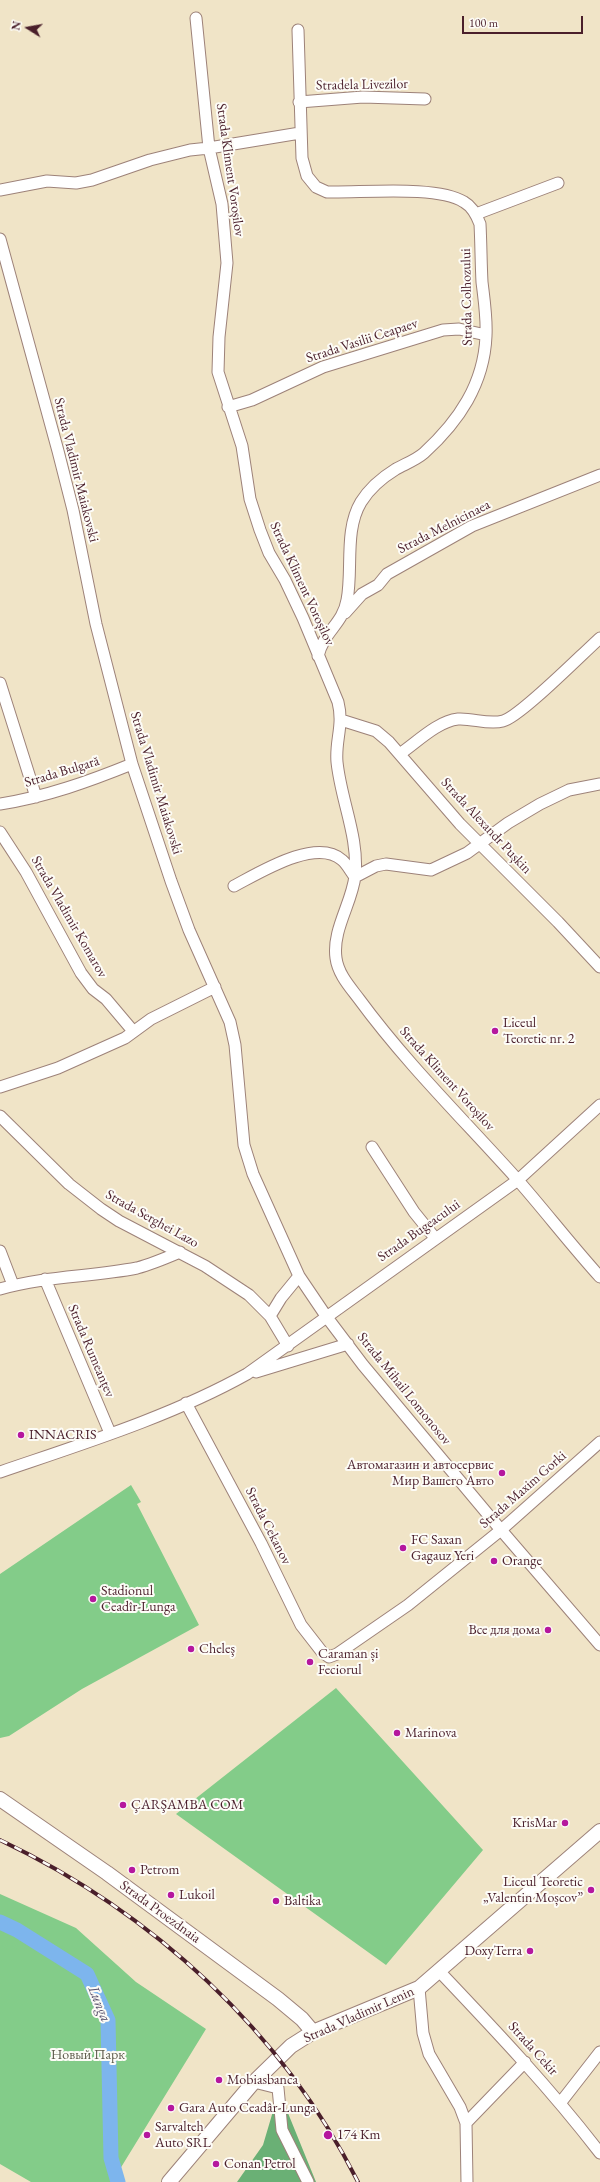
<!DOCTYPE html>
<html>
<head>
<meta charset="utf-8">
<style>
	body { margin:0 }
	#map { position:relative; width:600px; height:2182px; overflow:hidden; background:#f0e4c7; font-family:"EB Garamond",serif }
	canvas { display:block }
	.north { position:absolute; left:8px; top:8px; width:40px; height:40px; -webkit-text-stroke:3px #fdfcf7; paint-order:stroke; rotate:281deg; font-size:11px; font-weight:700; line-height:16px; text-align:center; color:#4a1f2b }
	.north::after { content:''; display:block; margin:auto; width:14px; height:18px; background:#4a1f2b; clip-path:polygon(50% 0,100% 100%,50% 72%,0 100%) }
	.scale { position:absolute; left:462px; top:16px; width:121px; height:18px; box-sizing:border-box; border:2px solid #4a1f2b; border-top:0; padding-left:5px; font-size:12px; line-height:14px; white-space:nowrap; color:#4a1f2b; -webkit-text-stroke:3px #fdfcf7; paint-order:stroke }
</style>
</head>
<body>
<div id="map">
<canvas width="600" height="2182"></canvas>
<div class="north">N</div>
<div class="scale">100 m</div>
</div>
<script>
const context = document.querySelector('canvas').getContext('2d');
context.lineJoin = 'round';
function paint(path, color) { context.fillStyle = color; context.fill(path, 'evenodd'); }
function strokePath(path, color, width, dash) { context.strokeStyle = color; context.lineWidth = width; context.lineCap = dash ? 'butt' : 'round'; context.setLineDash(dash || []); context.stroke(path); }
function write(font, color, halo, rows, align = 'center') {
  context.font = font + ' "EB Garamond",serif'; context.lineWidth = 4; context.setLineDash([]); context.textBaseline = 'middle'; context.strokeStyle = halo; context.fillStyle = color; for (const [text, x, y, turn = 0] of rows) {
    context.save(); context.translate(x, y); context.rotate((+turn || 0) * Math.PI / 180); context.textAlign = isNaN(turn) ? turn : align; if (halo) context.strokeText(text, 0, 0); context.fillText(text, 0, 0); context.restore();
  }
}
paint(new Path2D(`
	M131 1485 141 1502 137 1504 199 1625 82 1689 9 1736 0 1738V1574Z
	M336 1688 483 1850 386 1965 176 1814Z
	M0 1894 76 1928 136 1982 206 2029 112 2182H31L0 2164Z`), '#83cc89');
paint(new Path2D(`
	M279 2091 316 2182H237L263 2145Z`), '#6ab075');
strokePath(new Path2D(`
	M0 1922 17 1930 87 1974 108 2020 111 2158 118 2182`), '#7db5ed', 15);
const minor = new Path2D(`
	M196 18 209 148 222 204 227 263 219 337 218 372 242 446 250 499 260 530 269 553 285 580 303 618 338 702C344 726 335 740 337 762 341 801 359 837 355 876 352 903 332 930 336 958 338 974 350 987 359 999 406 1063 463 1119 516 1178 545 1211 571 1245 600 1277
	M298 30 302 158 307 176 316 187 327 192C362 193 437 185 464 202 473 207 477 216 480 224 481 243 481 263 482 282 484 299 487 318 486 336 484 384 459 421 424 453 416 460 405 464 396 469 383 477 369 489 361 502 344 530 353 570 347 600 343 624 324 631 318 656
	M299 102 363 97 425 99
	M0 190 47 181 76 183 92 180 150 160 190 150 209 148 300 133
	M476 214 558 183
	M0 239 58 451 73 510 96 624 132 764 171 881 189 930 230 1022 235 1045 244 1145 253 1174 299 1276 326 1316 363 1365 501 1530 600 1645
	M228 407 252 400 323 367 443 330 459 329 486 335
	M345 613 362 594 378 585 387 574 472 526 600 475
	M0 683 36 797
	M341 720 376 731 389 742 460 824 558 922 600 967
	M401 753C417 742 438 721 458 719 473 718 488 725 503 721 520 717 583 653 600 638
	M0 804C46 797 90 781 132 764
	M0 832 26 872 81 973 93 989 106 999 133 1031
	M234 886C259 873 316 837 342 860 347 864 351 872 355 877L376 866 386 864 431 870 467 853 508 823 540 804 569 790 600 784
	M0 1087 58 1068 125 1038 151 1019 215 987
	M0 1116 69 1184 101 1209 119 1221 205 1266 249 1295 270 1316 288 1346
	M372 1147 414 1212 435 1238
	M0 1251 13 1285
	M45 1279 110 1433
	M0 1289C45 1276 91 1277 137 1268 152 1264 166 1258 180 1252
	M270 1316 281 1298 299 1276
	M256 1372 348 1344
	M186 1403 261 1543 301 1625 322 1652 329 1657 337 1654 408 1605 501 1530 600 1442
	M0 1472C82 1444 172 1416 247 1374L518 1180 600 1105
	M439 1971C495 2030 550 2088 600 2153
	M419 1988 423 2033 429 2054 460 2107 466 2123 467 2182
	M254 2082 278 2088 282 2130 308 2182
	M561 2102 600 2052
	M466 2123 525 2062`);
const major = new Path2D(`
	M0 1799 107 1873 278 1999 302 2019 313 2032
	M169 2182 252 2084 291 2046 313 2032 419 1988 600 1831`);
strokePath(minor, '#9d8279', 13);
strokePath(major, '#9d8279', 16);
strokePath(minor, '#fff', 11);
strokePath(major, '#fff', 14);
const rail = new Path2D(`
	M0 1840C152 1912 282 2031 358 2182`);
strokePath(rail, '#4a1f2b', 4);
strokePath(rail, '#fdfcf7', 2.5, [8]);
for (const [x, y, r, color] of [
	[495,1031,4,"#b5179e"],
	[21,1435,4,"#b5179e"],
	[502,1473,4,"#b5179e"],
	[403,1548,4,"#b5179e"],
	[494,1561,4,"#b5179e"],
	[93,1599,4,"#b5179e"],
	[548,1630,4,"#b5179e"],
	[191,1649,4,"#b5179e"],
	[310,1662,4,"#b5179e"],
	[397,1733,4,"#b5179e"],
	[123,1805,4,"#b5179e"],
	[565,1823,4,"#b5179e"],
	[132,1870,4,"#b5179e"],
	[591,1890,4,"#b5179e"],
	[171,1895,4,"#b5179e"],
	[276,1901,4,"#b5179e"],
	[530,1951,4,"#b5179e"],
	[219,2080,4,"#b5179e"],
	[171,2108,4,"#b5179e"],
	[147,2135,4,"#b5179e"],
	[328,2135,5,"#b5179e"],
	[216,2164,4,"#b5179e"]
]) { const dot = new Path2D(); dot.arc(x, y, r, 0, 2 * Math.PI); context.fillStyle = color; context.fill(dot); strokePath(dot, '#fdfcf7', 1.5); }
write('14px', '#4a1f2b', '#fdfcf7', [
	["Stradela Livezilor",362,85,-1],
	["Strada Kliment Voroșilov",230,170,82],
	["Strada Colhozului",467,297,-91],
	["Strada Vasilii Ceapaev",362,341,-18],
	["Strada Vladimir Maiakovski",76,470,76],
	["Strada Melnicinaea",444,527,-27],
	["Strada Kliment Voroșilov",302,584,65],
	["Strada Bulgară",62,772,-17],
	["Strada Vladimir Maiakovski",156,783,73],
	["Strada Alexandr Pușkin",486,826,47],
	["Strada Vladimir Komarov",69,917,60],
	["Strada Kliment Voroșilov",447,1079,48],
	["Strada Serghei Lazo",152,1219,29],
	["Strada Bugeacului",419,1231,-35],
	["Strada Rumeanțev",91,1351,67],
	["Strada Mihail Lomonosov",404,1389,51],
	["Strada Maxim Gorki",523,1490,-41],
	["Strada Cekanov",268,1526,63],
	["Strada Proezdnaia",160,1912,36],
	["Strada Vladimir Lenin",359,2015,-24],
	["Strada Cekir",533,2049,48]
]);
write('14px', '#4a1f2b', '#fdfcf7', [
	["Liceul",503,1023],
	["Teoretic nr. 2",503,1039],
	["INNACRIS",29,1435],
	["Автомагазин и автосервис",494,1465,"right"],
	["Мир Вашего Авто",494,1481,"right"],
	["FC Saxan",411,1540],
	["Gagauz Yeri",411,1556],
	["Orange",502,1561],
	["Stadionul",101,1591],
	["Ceadîr-Lunga",101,1607],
	["Все для дома",540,1630,"right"],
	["Cheleş",199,1649],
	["Caraman și",318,1654],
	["Feciorul",318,1670],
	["Marinova",405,1733],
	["ÇARŞAMBA COM",131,1805],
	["KrisMar",557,1823,"right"],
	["Petrom",140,1870],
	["Liceul Teoretic",583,1882,"right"],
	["„Valentin Moșcov”",583,1898,"right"],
	["Lukoil",179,1895],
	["Baltika",284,1901],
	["DoxyTerra",522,1951,"right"],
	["Mobiasbanca",227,2080],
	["Gara Auto Ceadâr-Lunga",179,2108],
	["Sarvalteh",155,2127],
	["Auto SRL",155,2143],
	["174 Km",337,2135],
	["Conan Petrol",224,2164]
], 'left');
write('14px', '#5e5c4c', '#fdfcf7', [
	["Новый Парк",88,2055]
]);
write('italic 15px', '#5c546f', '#fdfcf7', [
	["Lunga",99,2004,68]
]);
</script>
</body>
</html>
